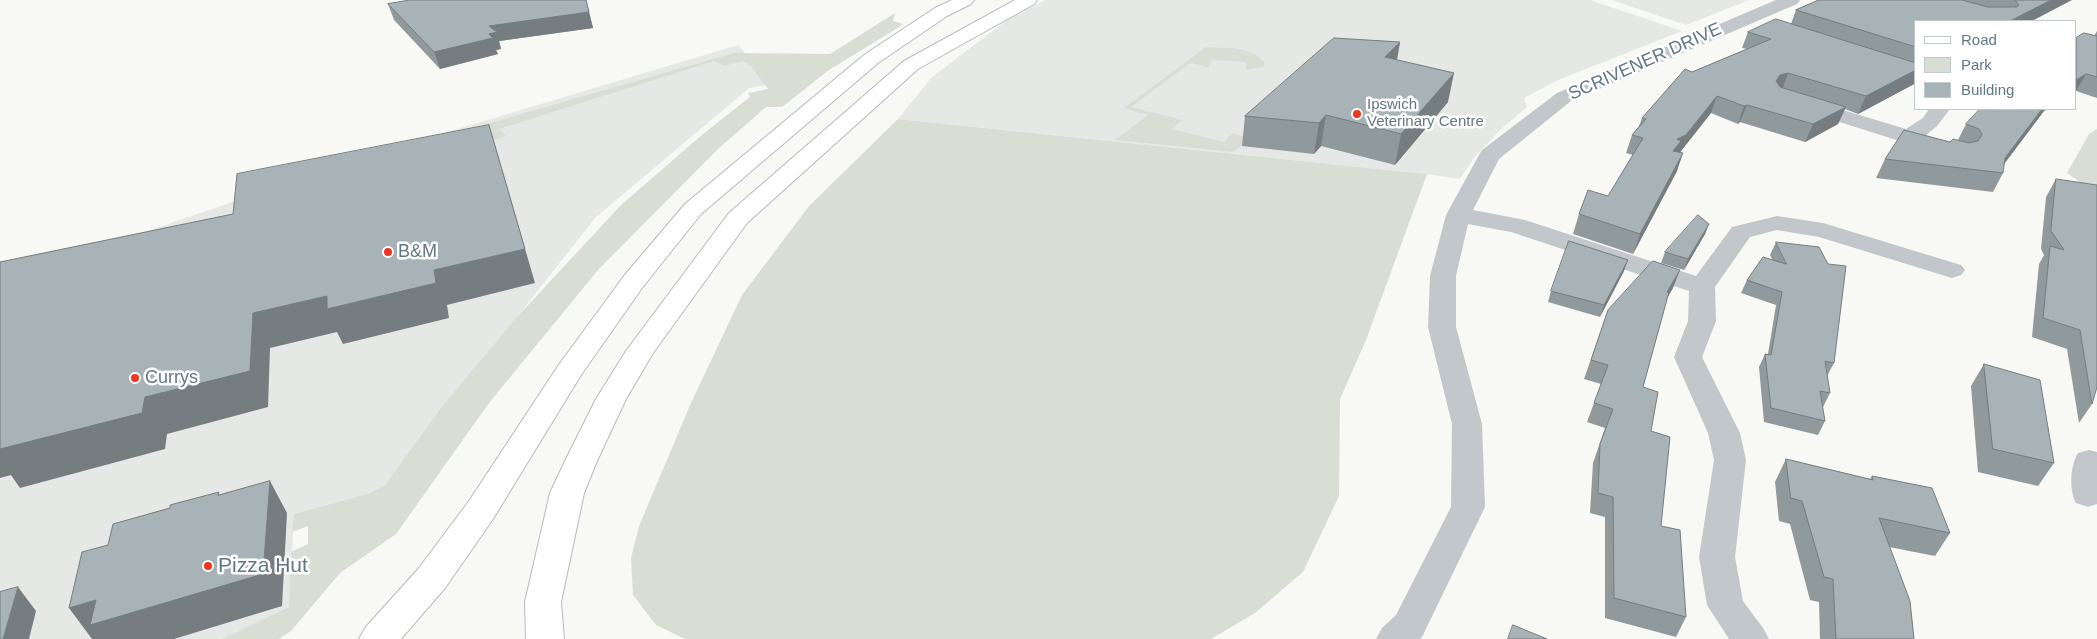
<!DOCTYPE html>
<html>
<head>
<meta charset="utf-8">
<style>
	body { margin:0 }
	#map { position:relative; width:2097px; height:639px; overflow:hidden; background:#f8f8f5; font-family:Arial,sans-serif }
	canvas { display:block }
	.legend { position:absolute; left:1914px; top:20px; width:162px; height:90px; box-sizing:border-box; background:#fff; border:1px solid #c0c9cd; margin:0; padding:6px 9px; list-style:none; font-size:15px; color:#617882 }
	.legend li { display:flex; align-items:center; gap:10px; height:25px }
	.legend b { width:25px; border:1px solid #c0c9cd }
</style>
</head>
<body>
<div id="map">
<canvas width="2097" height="639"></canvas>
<ul class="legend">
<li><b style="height:6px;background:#fff"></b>Road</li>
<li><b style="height:14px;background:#d9ded4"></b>Park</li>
<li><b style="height:14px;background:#a7b3b7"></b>Building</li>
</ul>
</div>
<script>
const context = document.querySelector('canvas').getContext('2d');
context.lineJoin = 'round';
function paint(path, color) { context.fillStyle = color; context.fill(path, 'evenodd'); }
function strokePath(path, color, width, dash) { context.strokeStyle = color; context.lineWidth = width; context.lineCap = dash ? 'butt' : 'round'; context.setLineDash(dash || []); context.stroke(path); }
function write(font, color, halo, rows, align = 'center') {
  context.font = font + ' Arial,sans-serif'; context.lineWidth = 5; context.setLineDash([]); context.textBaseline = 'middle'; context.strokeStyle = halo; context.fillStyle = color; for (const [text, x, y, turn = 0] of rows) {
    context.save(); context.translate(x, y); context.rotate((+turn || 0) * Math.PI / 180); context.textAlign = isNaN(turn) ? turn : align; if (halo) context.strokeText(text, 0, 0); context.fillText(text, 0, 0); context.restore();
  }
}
paint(new Path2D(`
	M1045 0H1590L1682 31 1558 80 1524 98 1527 107 1499 131 1473 159 1460 179 1427 174 898 119 931 78 1012 16Z
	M1612 0H1749L1686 25Z
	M738 45 772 84 749 88 595 218 385 485 370 493 294 514 289 607 223 639H0V281L374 154Z`), '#e6e8e6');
paint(new Path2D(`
	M895 13 893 21 904 24 829 70 782 107H766L718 149 598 270 489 403 396 534 340 573 291 631 279 639H222L289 607 291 552 308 544V526L292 532 294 514 370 493 385 485 441 408 517 317 621 205 703 134 750 97 748 93 768 89 751 66 742 61 724 66 714 61 499 129 507 136 493 140 494 167 483 125 734 53 830 54Z
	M1206 47C1225 48 1251 46 1264 62V67L1246 70V62L1211 60 1209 67 1190 63 1131 107 1182 120 1172 129 1224 142 1232 133 1250 139 1233 152 1115 140 1148 115 1124 108Z
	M898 119 1427 174 1366 340 1340 399 1339 496 1303 572 1255 613 1211 639H685L656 625 633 595 631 558 639 526 691 403 742 295 809 206Z
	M2097 129V206L2077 180 2067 173 2089 134Z`), '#d9ded4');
const major = new Path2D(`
	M952 0H974L971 4 947 16 878 63 701 214 642 288 581 375 493 519 445 588 401 639H359L365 628 419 568 469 501 558 366 624 276 685 204 864 55 935 8Z
	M1015 0H1037L1034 4 918 69 747 223 653 353 626 399 597 461 584 493 561 602 564 639H526L525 602 550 493 565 461 596 399 626 351 729 213 904 61Z`);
strokePath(major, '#b4bbbe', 2);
paint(new Path2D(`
	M1776 0H1800L1797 4 1571 101 1499 159 1473 210 1525 220 1696 276 1732 227 1777 216 1823 223 1961 265 1965 270 1961 275 1952 278 1819 237 1777 230 1750 237 1715 287 1716 321 1702 357 1740 433 1746 460 1735 557 1743 601 1763 628 1769 639H1729L1707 605 1699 557 1714 460 1708 433 1674 357 1688 321 1689 291 1511 232 1468 224 1456 276V327L1482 424 1485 507 1422 637 1420 639H1376L1382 628 1396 615 1451 507 1452 424 1428 327 1430 276 1446 215 1479 155 1482 150 1557 93Z
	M1806 99 1906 129 1923 118 1929 109H1950L1937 126 1926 135 1945 141 1948 146 1945 151 1937 153 1799 109 1796 105 1799 101Z
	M2089 450 2097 452V504L2088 507 2076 503C2069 490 2070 466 2078 453Z`), '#c1c7ca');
paint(major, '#fff');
paint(new Path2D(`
	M586 0 593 28 499 41 501 49 496 50 498 54 440 69 394 20 388 4Z
	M1819 0H2072L1916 21V83L1858 114 1845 109 1838 124 1805 142 1740 122 1738 124 1711 113 1680 152 1677 171 1633 254 1573 234 1579 214 1608 196 1633 155 1626 153 1632 135 1639 126 1642 118 1692 72 1747 49 1742 48 1748 32 1791 24 1796 10Z
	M2097 31V98L2076 91V38L2094 36Z
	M1400 42 1397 60 1448 102 1395 165 1321 146 1314 154 1242 146 1245 116Z
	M2044 111 2004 164 2003 173 1993 192 1876 178 1885 159 1958 140 1966 124Z
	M2056 179 2092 404 2079 423 2067 349 2032 337 2039 264 2044 255 2041 249 2046 197Z
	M1709 224 1705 234 1684 270 1661 263 1665 252Z
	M1776 242 1834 363 1827 376 1830 393 1823 407H1822L1825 421 1818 435 1764 422 1759 367 1765 354H1768L1776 305 1741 293 1747 280 1772 259 1770 255Z
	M1624 271 1600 317 1548 302 1551 291Z
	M1673 288 1667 298 1643 387 1651 431 1661 526 1686 617 1676 637 1605 618V517L1590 513 1593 463 1605 428 1587 422 1601 384 1584 379 1608 310Z
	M1984 364 2054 463 2038 486 1978 472 1971 386Z
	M1786 459 1870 479 1872 476 1950 533 1935 556 1889 547 1914 639H1820L1819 602 1810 600 1790 524 1779 521 1775 482Z`), '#909a9d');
paint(new Path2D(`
	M586 0 593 28 499 41 501 49 496 50 498 54 440 69 434 52 489 34V26Z
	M2051 0H2072L2032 21H2010Z
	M1400 42 1395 70 1385 57Z
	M1916 70V83L1858 114 1866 96Z
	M1454 73 1448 102 1395 165 1401 134Z
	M1788 73 1782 90 1776 81 1780 75Z
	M2086 74 2076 91V80Z
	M1717 96 1711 113 1667 169 1677 139Z
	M1747 105 1740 122 1738 124 1744 106Z
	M1846 107 1838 124 1805 142 1813 124Z
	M2042 109H2048L2044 111 1998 172 2005 158Z
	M1326 115 1321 146 1314 154 1319 123Z
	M489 125 535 283 447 305 449 318 343 344 337 332 270 348 268 407 167 434 165 449 20 488 11 475 0 478V437L145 397 253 313 434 270Z
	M1683 153 1677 171 1633 254 1640 234Z
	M1709 224 1705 234 1684 270 1688 259Z
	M1628 260 1624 271 1600 317 1604 305Z
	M1680 270 1673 288 1660 310 1667 292Z
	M270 481 287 513 282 606 174 639H92L69 608Z
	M18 587 36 611 29 639H3Z`), '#757d80');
const building = new Path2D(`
	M410 0H586L589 12 489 26 497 32 489 34 493 38 434 52 388 4Z
	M1819 0H1962L1988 7H2017L2019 5 2015 0H2051L2010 21H1916V47L1796 10Z
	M1776 19 1916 63V70L1866 96 1788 73 1780 75 1776 81 1780 87 1846 107 1813 124 1747 105 1744 106 1717 96 1686 135 1677 139 1681 141 1673 151 1683 153 1640 234 1579 214 1588 190 1608 196 1643 138 1632 135 1646 119 1642 118 1685 69 1692 72 1771 39 1748 32Z
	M2084 33 2097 36V77L2086 74 2076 80V38Z
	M1334 38 1400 42 1385 57 1454 73 1401 134 1326 115 1319 123 1245 116Z
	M1980 109H2042L2005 158 2003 173 1885 159 1904 130 1950 142 1953 139 1969 143 1978 141 1982 135 1979 129 1966 124Z
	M489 125 525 249 434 270 436 283 327 309V296L253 313 250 371 145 397 142 413 0 449V262L233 214 237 174Z
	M2056 179 2097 185V387L2092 404 2080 330 2043 318 2050 246 2064 250 2051 231Z
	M1698 215 1709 224 1688 259 1665 252Z
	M1569 241 1628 260 1604 305 1551 291Z
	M1776 242 1819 247 1828 264 1846 266 1834 363 1825 361 1830 393 1820 391 1825 421 1771 408 1765 354 1771 355 1782 292 1747 280 1763 257 1786 264Z
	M1653 261 1680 270 1667 292H1669L1643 387 1658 392 1651 431 1670 437 1661 526 1680 530 1686 617 1614 598 1613 497 1598 493 1600 444 1613 409 1594 403 1608 365 1591 360 1608 310Z
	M1984 364 2040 380 2054 463 1993 449Z
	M1786 459 1873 480 1872 476 1932 488 1950 533 1879 518 1910 601 1914 639H1836L1833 579 1824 577 1802 501 1791 498Z
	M270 481 263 574 90 625 96 600 69 608 82 552 108 545 113 524 170 508V505L219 492 218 495Z
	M18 587 3 639H0V592Z
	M1513 625 1547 639H1508Z`);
paint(building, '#a7b3b7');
strokePath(building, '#757d80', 1);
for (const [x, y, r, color] of [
	[1357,114,5,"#ee351f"],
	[388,252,5,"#ee351f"],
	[135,378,5,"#ee351f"],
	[208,566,5,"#ee351f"]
]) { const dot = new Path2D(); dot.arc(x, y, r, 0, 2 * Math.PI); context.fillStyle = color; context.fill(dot); strokePath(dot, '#fff', 2); }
write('15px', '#617882', '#fff', [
	["Ipswich",1367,105],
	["Veterinary Centre",1367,122]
], 'left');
write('18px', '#617882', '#fff', [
	["SCRIVENER DRIVE",1645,62,-24]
]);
write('18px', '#617882', '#fff', [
	["B&M",398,252],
	["Currys",145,378]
], 'left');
write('21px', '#617882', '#fff', [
	["Pizza Hut",218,566]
], 'left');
</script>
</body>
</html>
